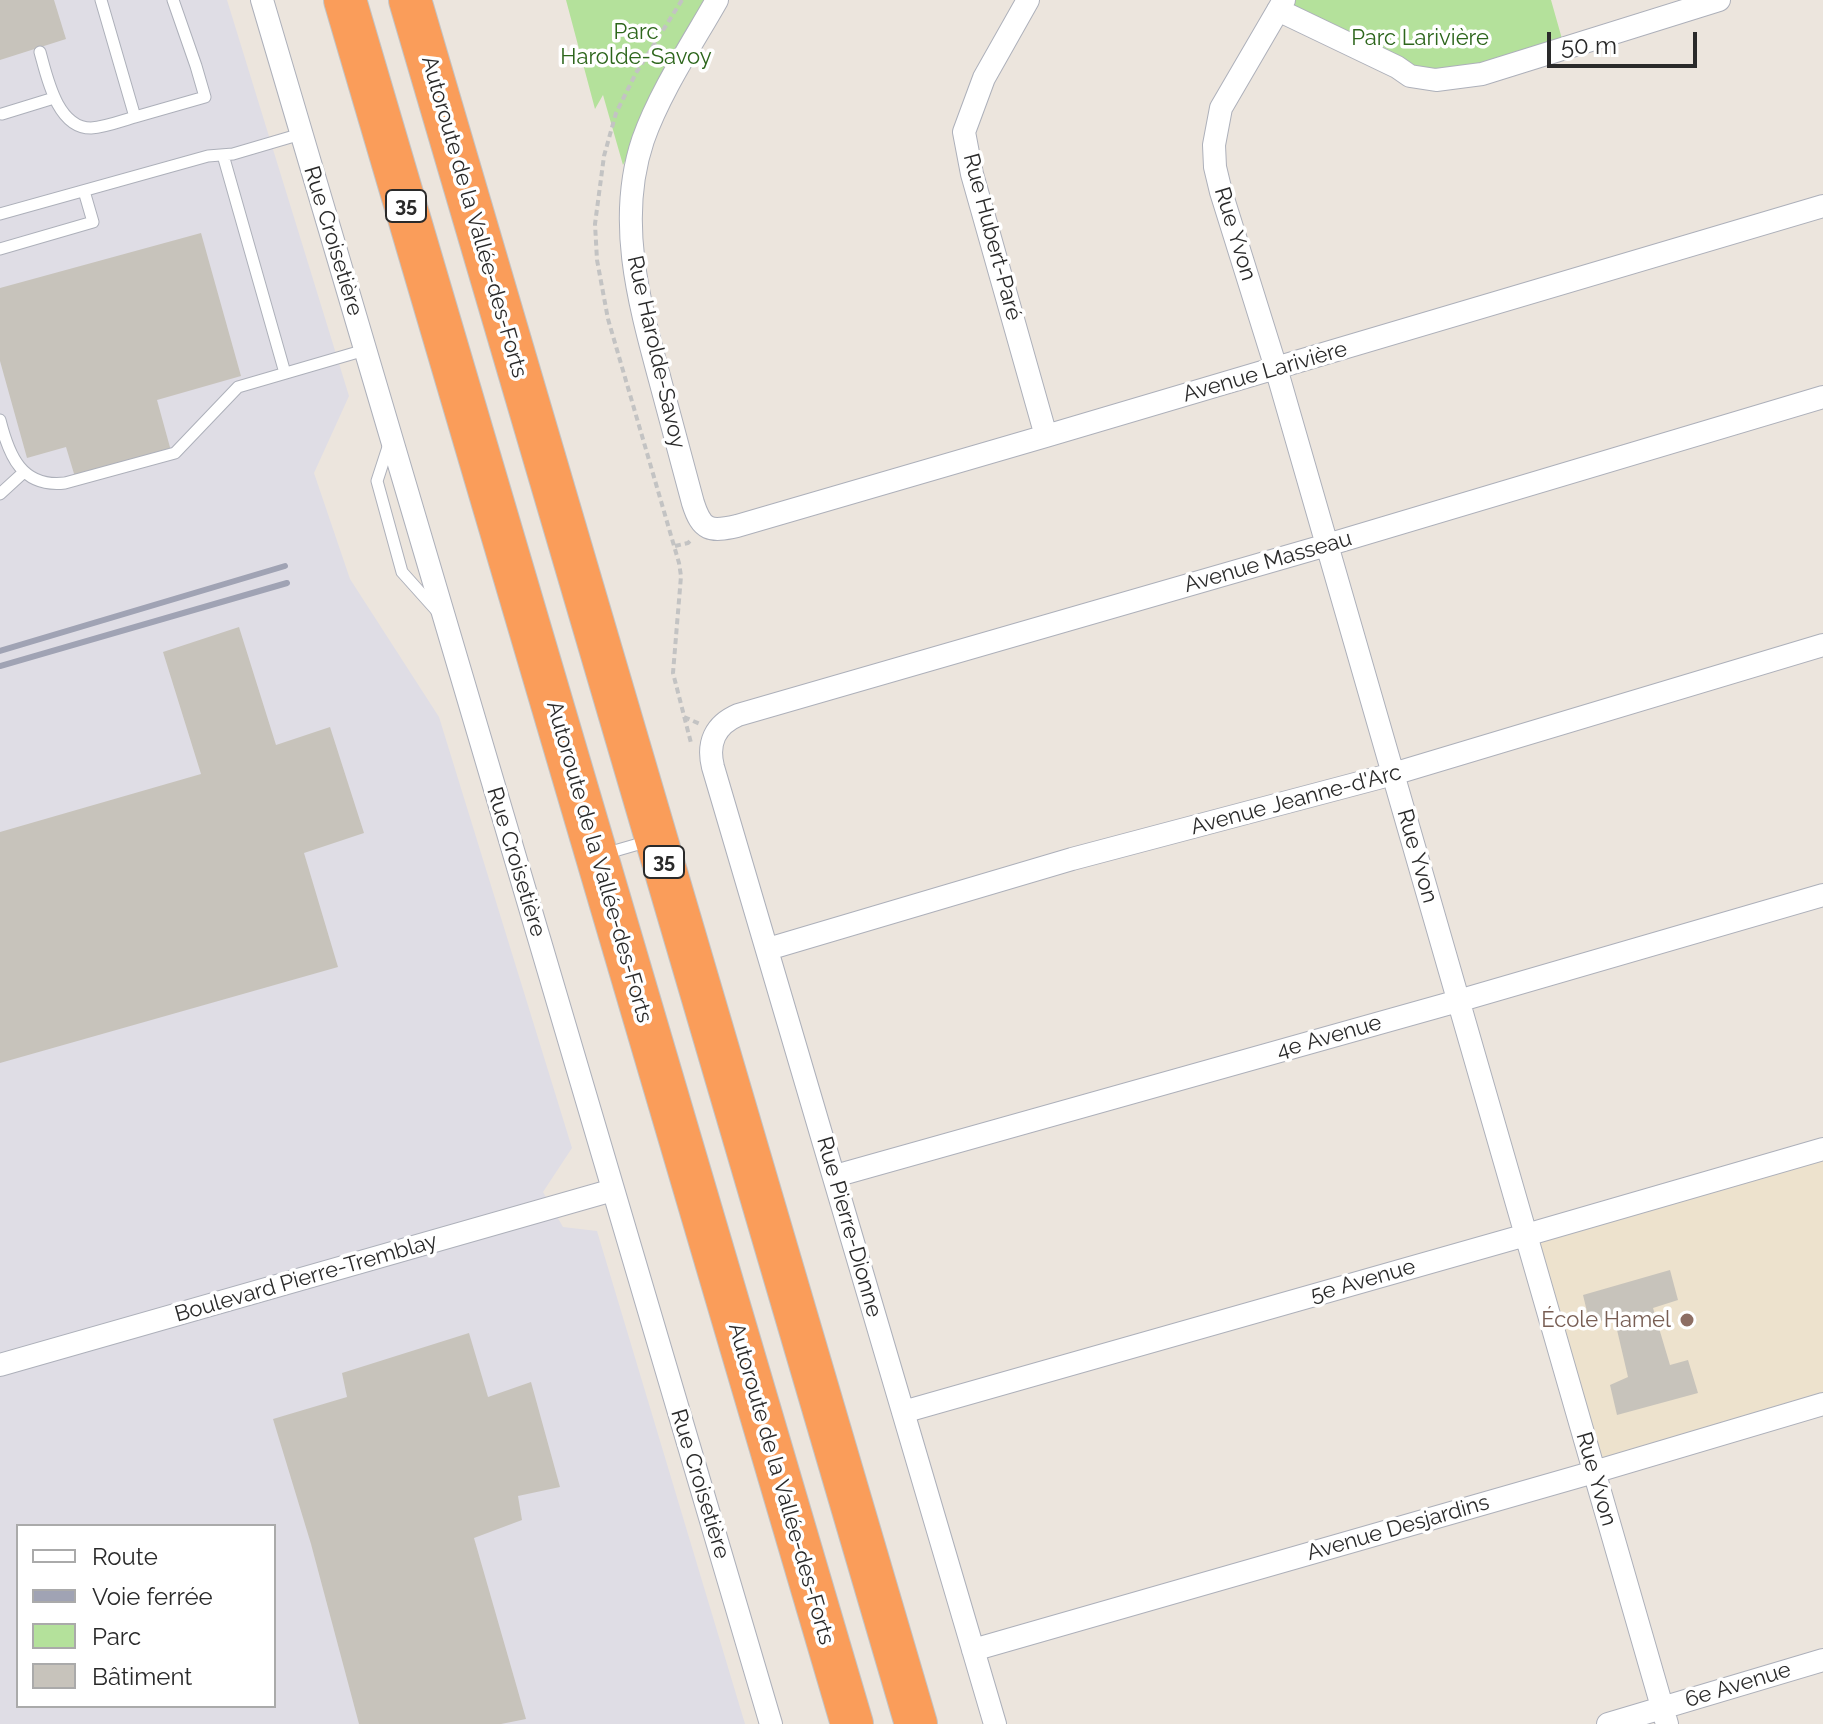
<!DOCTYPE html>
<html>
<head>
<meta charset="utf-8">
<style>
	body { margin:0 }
	#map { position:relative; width:1823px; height:1724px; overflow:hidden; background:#ece5dd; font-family:Raleway,sans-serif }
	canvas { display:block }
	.legend { position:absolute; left:16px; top:1524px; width:260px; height:184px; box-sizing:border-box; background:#fff; border:2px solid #aaa; margin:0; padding:10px 14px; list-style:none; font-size:24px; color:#2a2a2a }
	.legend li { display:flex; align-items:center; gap:16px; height:40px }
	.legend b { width:40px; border:2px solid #aaa }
	.scale { position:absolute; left:1547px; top:32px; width:150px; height:36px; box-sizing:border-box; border:4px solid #2a2a2a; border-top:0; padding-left:10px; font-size:24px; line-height:28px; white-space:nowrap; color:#2a2a2a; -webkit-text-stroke:6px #fff; paint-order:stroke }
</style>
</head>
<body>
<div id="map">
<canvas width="1823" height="1724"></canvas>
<ul class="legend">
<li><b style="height:10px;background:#fff"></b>Route</li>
<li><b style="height:10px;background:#a0a3b4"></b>Voie ferrée</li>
<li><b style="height:22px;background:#b4e19b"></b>Parc</li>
<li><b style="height:22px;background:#c7c3bb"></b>Bâtiment</li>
</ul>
<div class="scale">50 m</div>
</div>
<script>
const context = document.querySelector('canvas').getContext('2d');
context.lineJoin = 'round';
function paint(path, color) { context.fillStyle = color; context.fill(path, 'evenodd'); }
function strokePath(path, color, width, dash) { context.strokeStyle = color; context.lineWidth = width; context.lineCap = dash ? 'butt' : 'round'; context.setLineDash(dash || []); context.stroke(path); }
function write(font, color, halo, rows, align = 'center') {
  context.font = font + ' Raleway,sans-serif'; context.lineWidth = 7; context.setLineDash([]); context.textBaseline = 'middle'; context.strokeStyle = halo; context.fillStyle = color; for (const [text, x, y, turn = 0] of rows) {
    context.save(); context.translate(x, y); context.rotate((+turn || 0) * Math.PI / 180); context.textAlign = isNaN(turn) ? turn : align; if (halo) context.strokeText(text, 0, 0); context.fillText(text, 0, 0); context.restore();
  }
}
paint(new Path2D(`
	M0 0H227L349 396 314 473 350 579 439 717 572 1148 543 1192 563 1227 597 1231 745 1724H0ZM18 1526H274V1706H18Z`), '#dfdde5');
paint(new Path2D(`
	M1823 1149V1404L1594 1472 1526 1235Z`), '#ede2cd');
paint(new Path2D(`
	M566 0H709L623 165 603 95 595 109Z
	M1284 0H1551L1564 46 1429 78Z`), '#b4e19b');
paint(new Path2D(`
	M0 0H54L66 39 0 60Z
	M201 233 241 376 157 400 171 451 75 477 66 447 27 458 0 361V288Z
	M239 627 276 745 330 727 364 833 304 853 338 967 0 1063V832L201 774 163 652Z
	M1670 1270 1678 1300 1653 1308 1670 1365 1688 1360 1698 1393 1617 1415 1610 1385 1628 1377 1614 1317 1590 1324 1583 1295Z
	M469 1333 488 1397 531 1382 560 1487 518 1496 522 1520 474 1538 526 1719 501 1724H359L311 1544 273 1419 347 1397 342 1373Z`), '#c7c3bb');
const lane = new Path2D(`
	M101 0 135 117 205 97 196 66 173 0
	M40 52C47 77 57 128 91 128 106 127 121 121 135 117
	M2 114 54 98
	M223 155 285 373
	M0 214 208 156 233 154 301 134
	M0 249 93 222 84 191
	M0 420C9 456 22 488 65 483L175 453 238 387 365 350
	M390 441 377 481 402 572 436 610
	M0 494 24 472
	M604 854 649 841`);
const street = new Path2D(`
	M262 0 771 1724
	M717 0C692 44 660 92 643 140 616 220 639 302 660 380 671 421 682 462 693 503 702 531 710 532 737 526L1046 436 1823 206
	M1028 0 984 78 964 132 972 174 1046 436
	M1284 0 1221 108 1214 145 1215 167 1221 192 1276 368 1667 1724
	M1278 10 1397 67 1410 76 1436 80 1482 74 1719 0
	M768 949 1072 859 1393 774 1823 645
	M835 1176 1458 1001 1823 895
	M0 1365 613 1190
	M903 1412 1526 1235 1823 1149
	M973 1650 1594 1472 1823 1404
	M995 1724 713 767C707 743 715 725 738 715L1327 545 1823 397
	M1608 1724 1823 1660`);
const highway = new Path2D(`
	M345 0 852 1724
	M410 0 916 1724`);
strokePath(lane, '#adb0ba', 13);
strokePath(street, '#adb0ba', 24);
strokePath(highway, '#c3c3c3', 44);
strokePath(new Path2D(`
	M682 0 636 73 616 113 604 156 595 224 597 260 608 319 679 563 681 576 673 673 691 743
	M675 546 688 543 691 540
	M684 717 700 724`), '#c3c3c3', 4, [6, 4]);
strokePath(lane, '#fff', 11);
strokePath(street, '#fff', 22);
strokePath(highway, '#fa9d5a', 42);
strokePath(new Path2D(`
	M0 651 285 566
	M0 666 287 583`), '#a0a3b4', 6);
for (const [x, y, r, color] of [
	[1687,1320,8,"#8d6e63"]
]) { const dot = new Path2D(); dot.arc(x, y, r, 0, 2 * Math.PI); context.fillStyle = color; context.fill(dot); strokePath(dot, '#fff', 3); }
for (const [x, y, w] of [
	[406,206,40],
	[664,862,40]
]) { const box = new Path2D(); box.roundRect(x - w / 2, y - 16, w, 32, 6); context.fillStyle = '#fff'; context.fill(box); strokePath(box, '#2a2a2a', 2); }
write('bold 20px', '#2a2a2a', null, [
	["35",406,206],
	["35",664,862]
]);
write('22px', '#2d661c', '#fff', [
	["Parc",636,32],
	["Harolde-Savoy",636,57],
	["Parc Larivière",1420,38]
]);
write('22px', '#2a2a2a', '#fff', [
	["Autoroute de la Vallée-des-Forts",474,217,74],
	["Rue Yvon",1235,234,73],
	["Rue Hubert-Paré",992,237,75],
	["Rue Croisetière",333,241,73],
	["Rue Harolde-Savoy",656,352,77],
	["Avenue Larivière",1265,372,-16],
	["Avenue Masseau",1268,562,-16],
	["Avenue Jeanne-d'Arc",1296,800,-15],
	["Rue Yvon",1417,856,74],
	["Rue Croisetière",516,862,73],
	["Autoroute de la Vallée-des-Forts",599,862,74],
	["4e Avenue",1329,1037,-16],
	["Rue Pierre-Dionne",849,1227,74],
	["Boulevard Pierre-Tremblay",306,1278,-16],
	["5e Avenue",1363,1281,-16],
	["Rue Yvon",1596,1479,74],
	["Rue Croisetière",700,1484,73],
	["Autoroute de la Vallée-des-Forts",781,1484,74],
	["Avenue Desjardins",1398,1528,-16],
	["6e Avenue",1738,1685,-17]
]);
write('22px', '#785e54', '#fff', [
	["École Hamel",1671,1320]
], 'right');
</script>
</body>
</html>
